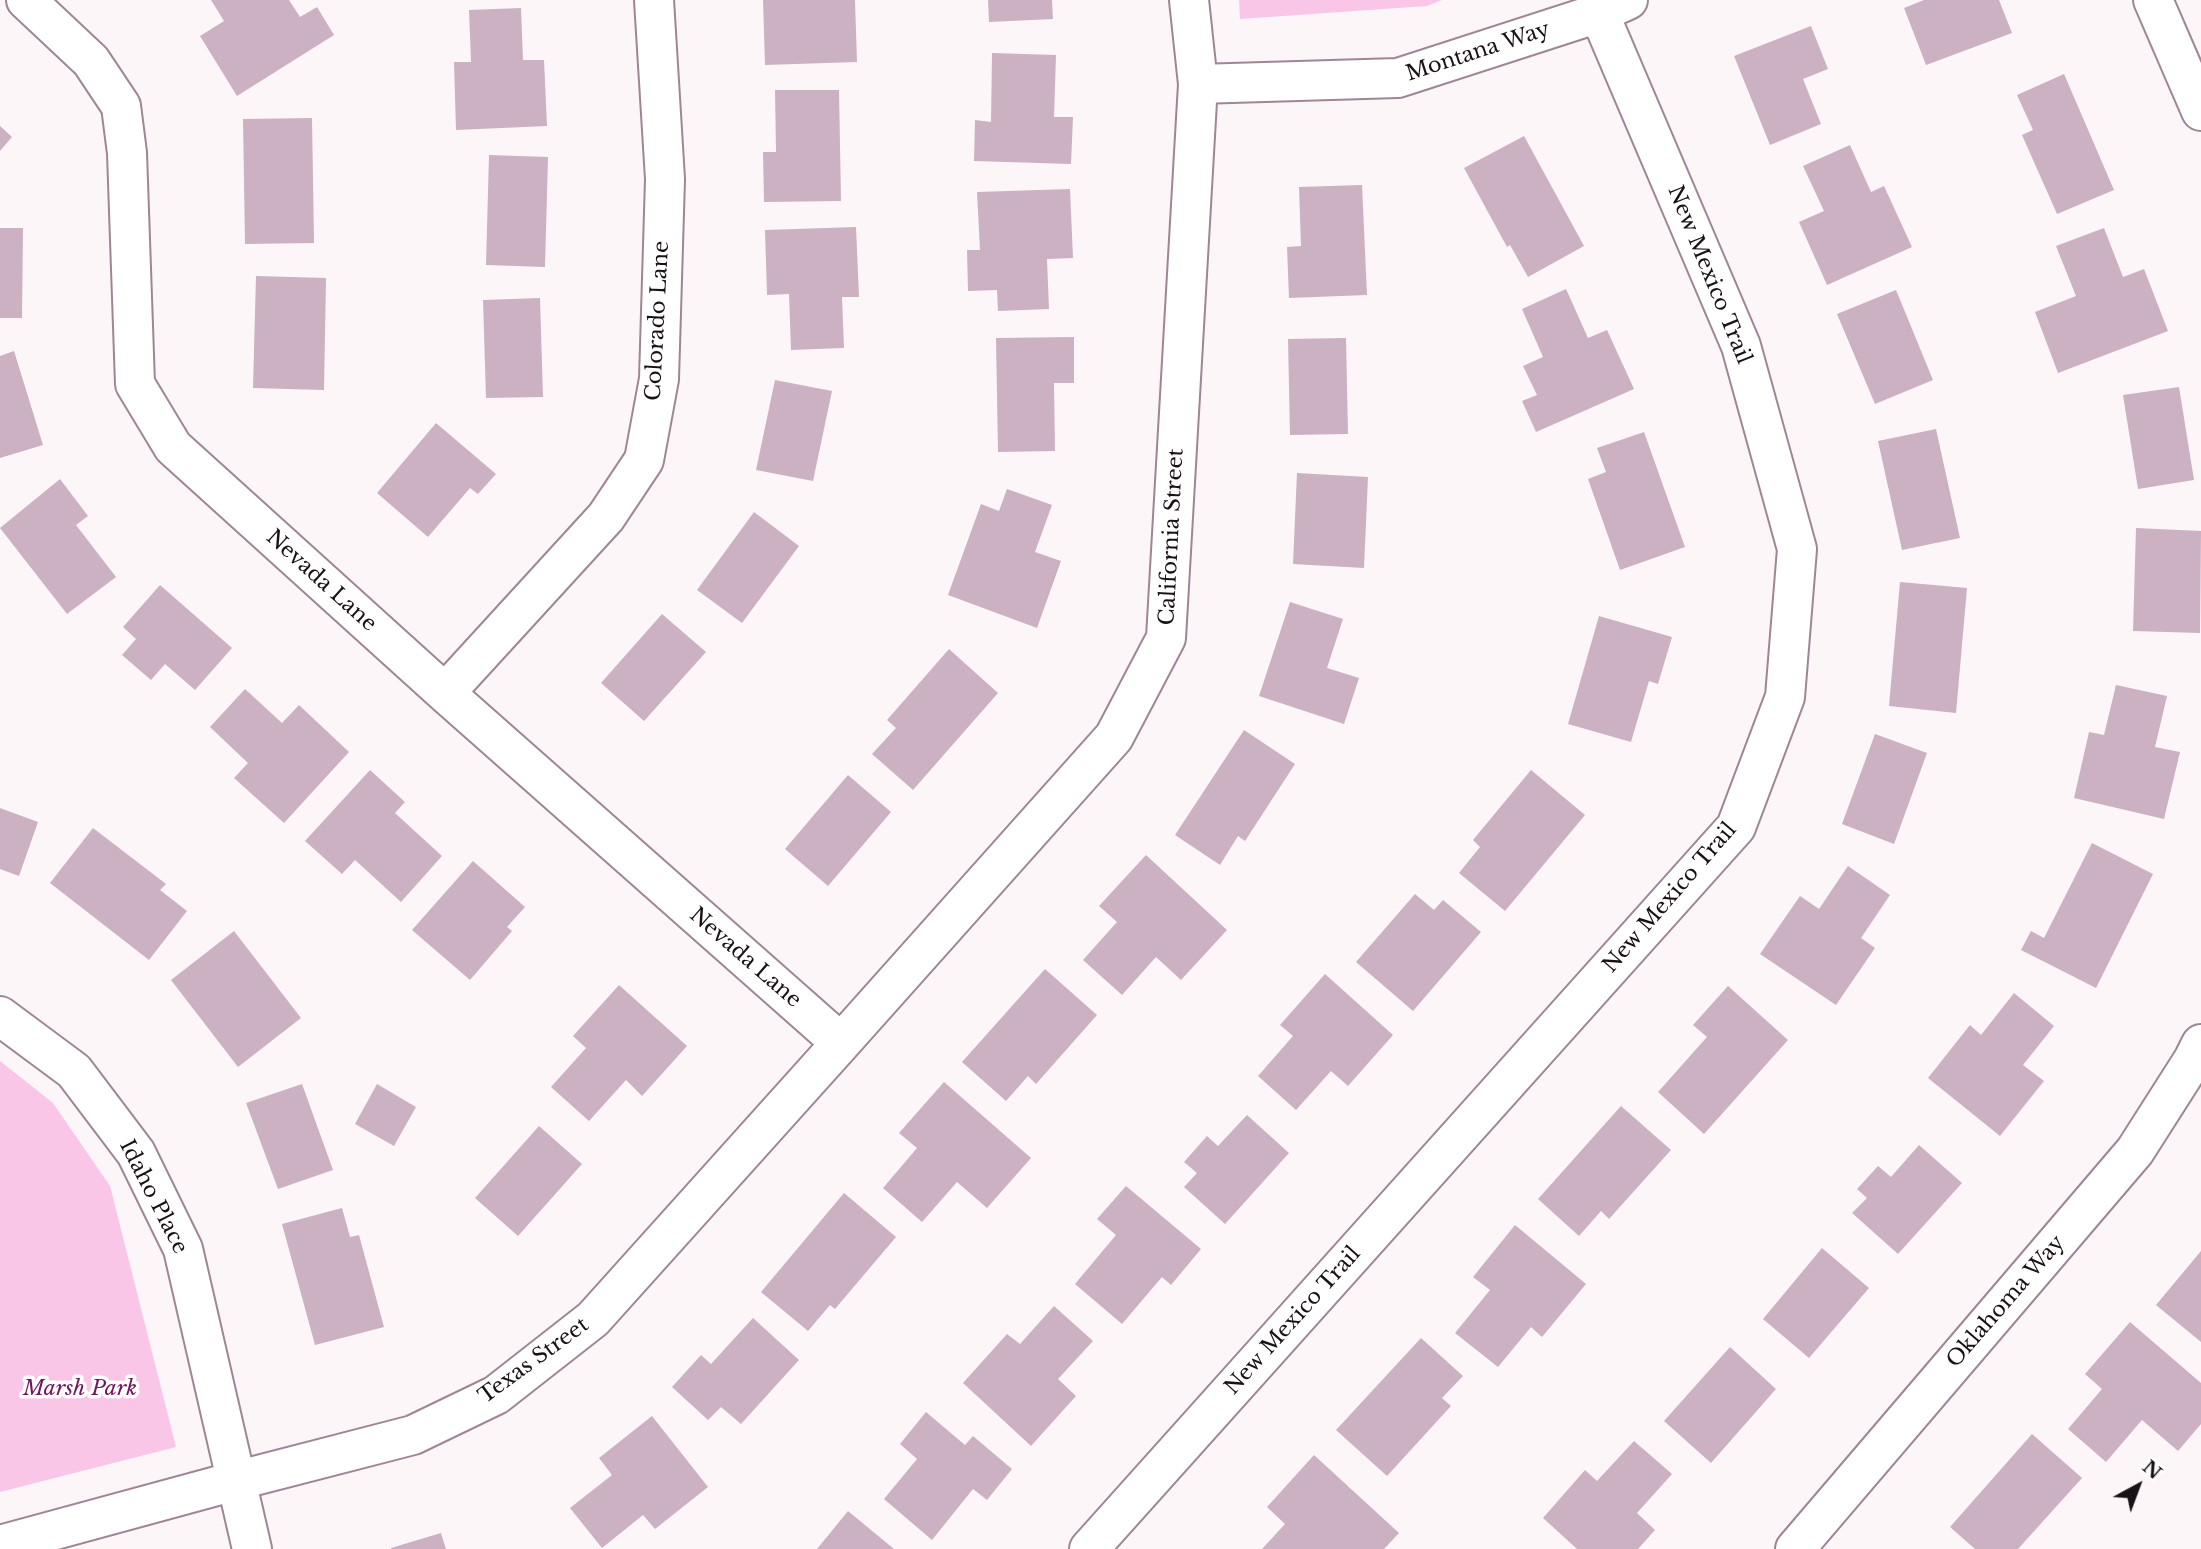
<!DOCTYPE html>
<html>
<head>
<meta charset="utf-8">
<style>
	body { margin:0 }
	#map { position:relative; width:2201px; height:1549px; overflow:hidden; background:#fcf6f9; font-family:"Libre Baskerville",serif }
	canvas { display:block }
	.north { position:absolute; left:2103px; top:1451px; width:70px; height:70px; -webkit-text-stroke:5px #fff; paint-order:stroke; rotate:41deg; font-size:19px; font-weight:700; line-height:28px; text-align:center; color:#1a1117 }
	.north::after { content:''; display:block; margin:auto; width:24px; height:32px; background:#1a1117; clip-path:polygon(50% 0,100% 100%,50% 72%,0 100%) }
</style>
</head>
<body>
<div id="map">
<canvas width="2201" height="1549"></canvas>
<div class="north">N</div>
</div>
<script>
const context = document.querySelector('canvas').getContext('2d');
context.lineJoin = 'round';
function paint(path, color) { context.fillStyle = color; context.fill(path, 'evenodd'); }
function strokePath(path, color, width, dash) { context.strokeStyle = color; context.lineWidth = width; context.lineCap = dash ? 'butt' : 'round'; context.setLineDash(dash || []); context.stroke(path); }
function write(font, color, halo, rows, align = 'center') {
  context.font = font + ' "Libre Baskerville",serif'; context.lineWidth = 7; context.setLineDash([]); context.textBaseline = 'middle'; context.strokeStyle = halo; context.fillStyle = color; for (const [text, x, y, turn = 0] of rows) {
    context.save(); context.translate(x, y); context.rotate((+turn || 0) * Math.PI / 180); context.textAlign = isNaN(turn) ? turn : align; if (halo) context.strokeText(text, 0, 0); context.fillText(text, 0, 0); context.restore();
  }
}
paint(new Path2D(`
	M1239 0H1442L1427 6 1240 19Z
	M0 1061 53 1103 110 1186 176 1447 0 1492Z`), '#fac6e8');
paint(new Path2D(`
	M211 0H289L300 17 317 7 334 35 237 96 200 36 224 21Z
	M763 0H855L857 62 765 65Z
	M988 0H1052L1053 19 989 22Z
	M1924 0H1999L2012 33 1926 65 1904 8Z
	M521 8 523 60H544L547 126 456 130 454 62H471L469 10Z
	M1811 26 1828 69 1803 79 1821 124 1770 145 1734 56Z
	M992 53 1056 55 1054 117H1073L1071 164 974 161 975 120 991 122Z
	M2064 74 2114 190 2057 214 2022 135 2033 130 2017 95Z
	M775 90H839L841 201 764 202 763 152H776Z
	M312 118 314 243 245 244 243 119Z
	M0 126 12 137 0 151Z
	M1524 136 1584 246 1528 277 1510 245 1507 247 1464 168Z
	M1850 145 1871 192 1884 186 1912 247 1827 285 1799 222 1824 211 1803 166Z
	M489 155 548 157 545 267 486 265Z
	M1362 185 1367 295 1289 298 1287 247 1301 246 1299 187Z
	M1070 189 1073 258 1047 259 1049 309 998 311 997 290 968 291 967 250H980L977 192Z
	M856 227 859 297H842L844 348 791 350 789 294 767 295 765 230Z
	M0 228H23L22 318H0Z
	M2104 228 2123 277 2144 269 2168 331 2058 373 2035 312 2076 296 2056 246Z
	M256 276 326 278 324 390 253 388Z
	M1566 289 1588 338 1607 330 1634 389 1536 432 1522 401 1537 395 1523 366 1543 357 1522 309Z
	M1896 290 1933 380 1875 404 1837 314Z
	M540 298 543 397 486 398 483 300Z
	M1074 337V383H1054L1055 451 998 452 996 338Z
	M1346 338 1348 434 1290 435 1288 339Z
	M14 351 43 445 0 458V356Z
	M775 380 832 391 813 481 756 470Z
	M2179 387 2194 480 2138 489 2123 395Z
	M436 423 496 474 478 494 470 488 428 537 377 493Z
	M1936 429 1960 538 1902 550 1878 441Z
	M1644 432 1685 547 1620 570 1588 479 1606 472 1597 448Z
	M1297 473 1368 477 1364 568 1293 564Z
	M60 479 88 516 76 525 116 577 67 614 0 528Z
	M1007 489 1052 505 1035 552 1061 561 1037 628 948 595 981 504 999 511Z
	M754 512 799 546 742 623 697 590Z
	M2136 528 2201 531 2200 633 2133 631Z
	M1900 582 1967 588 1956 713 1889 706Z
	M160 585 232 648 195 690 165 664 151 680 122 655 136 639 123 627Z
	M1290 602 1343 619 1327 668 1359 678 1344 724 1259 696Z
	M662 614 706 652 644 721 601 683Z
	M1599 616 1672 637 1658 684 1649 681 1631 742 1568 724Z
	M949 649 998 693 913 790 872 754 896 728 887 720Z
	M2116 685 2167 696 2155 747 2180 752 2164 819 2074 798 2089 732 2104 735Z
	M245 689 282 723 299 705 349 752 284 823 234 778 248 763 210 727Z
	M1244 730 1295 764 1245 841 1238 836 1220 865 1175 835Z
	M1875 734 1927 753 1894 844 1842 824Z
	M370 770 405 802 395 813 442 856 401 902 355 860 342 874 305 841Z
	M1531 770 1585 815 1505 911 1459 873 1480 847 1473 840Z
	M848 775 891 812 828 886 785 849Z
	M0 808 38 822 19 876 0 869Z
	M93 828 166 884 160 890 187 911 149 960 50 883Z
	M2092 843 2153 874 2096 988 2021 950 2031 931 2044 938Z
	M1146 855 1227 930 1181 980 1156 957 1122 995 1083 960 1117 922 1099 906Z
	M473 861 525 907 507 927 512 931 470 980 412 930Z
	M1848 866 1890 895 1861 938 1875 948 1836 1005 1760 954 1800 896 1819 909Z
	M1415 894 1434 910 1443 900 1481 932 1413 1011 1356 962Z
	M234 931 301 1018 238 1067 171 980Z
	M1045 969 1097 1015 1036 1084 1028 1076 1006 1101 962 1062Z
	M1325 974 1393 1035 1348 1086 1331 1071 1296 1110 1258 1076 1293 1036 1280 1025Z
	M619 985 687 1046 642 1096 626 1080 589 1121 551 1087 586 1048 573 1036Z
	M1728 986 1788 1040 1704 1134 1658 1092 1707 1037 1693 1025Z
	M2014 993 2054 1026 2023 1065 2044 1081 2000 1136 1928 1078 1970 1025 1981 1035Z
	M944 1082 1031 1158 987 1208 957 1182 922 1222 883 1188 917 1148 899 1133Z
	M302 1084 333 1170 278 1189 246 1103Z
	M377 1084 416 1107 394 1146 355 1124Z
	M1621 1106 1671 1150 1609 1219 1601 1211 1579 1236 1538 1199Z
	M1247 1115 1289 1153 1225 1224 1184 1187 1197 1173 1184 1162 1207 1136 1218 1146Z
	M539 1126 582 1164 518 1236 475 1198Z
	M1919 1145 1962 1183 1898 1254 1852 1213 1867 1198 1857 1189 1878 1166 1891 1177Z
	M1126 1186 1201 1249 1171 1285 1162 1277 1122 1324 1075 1284 1116 1235 1097 1219Z
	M844 1193 896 1237 835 1309 830 1305 808 1331 761 1292Z
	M342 1208 350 1237 359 1235 384 1327 315 1345 282 1224Z
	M1515 1225 1586 1284 1542 1337 1531 1327 1498 1367 1455 1333 1490 1290 1473 1277Z
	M1822 1248 1869 1288 1809 1358 1763 1319Z
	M2201 1251V1342L2156 1305Z
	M1054 1306 1093 1341 1058 1379 1076 1396 1031 1446 963 1383 1007 1334 1020 1344Z
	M753 1318 799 1360 741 1424 721 1407 708 1420 672 1387 701 1355 711 1364Z
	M2130 1322 2201 1383V1424L2178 1451 2142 1420 2106 1462 2068 1429 2102 1389 2085 1374Z
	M1421 1338 1463 1376 1442 1398 1451 1406 1387 1476 1336 1430Z
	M1730 1347 1776 1389 1711 1463 1664 1421Z
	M926 1412 965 1445 973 1436 1012 1469 987 1500 973 1489 932 1540 884 1499 917 1459 900 1444Z
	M652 1416 708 1487 655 1529 643 1515 602 1548 570 1508 612 1475 599 1458Z
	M2032 1434 2082 1478 2018 1549H1975L1950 1527Z
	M1634 1441 1672 1474 1637 1513 1655 1530 1638 1549H1577L1543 1518 1585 1470 1597 1481Z
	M1314 1455 1399 1533 1384 1549H1262L1285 1524 1267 1507Z
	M848 1511 894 1549H817Z
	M441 1533 446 1549H391V1548Z`), '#cbb1c2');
const minor = new Path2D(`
	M26 0 91 61 121 106 127 153 135 384 173 447 445 693 841 1043
	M2153 0 2201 111
	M1198 84 1398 78 1599 13 1628 0
	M445 693 606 517 644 460 659 379 665 179 654 0
	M0 1016 74 1071 136 1153 183 1249 252 1549
	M0 1545 235 1481 413 1435 496 1395 593 1319 841 1043 1114 737 1166 638 1198 84 1189 0
	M1089 1549 1736 827 1785 697 1797 549 1741 346 1599 13
	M1795 1549 2135 1151 2193 1060 2201 1044`);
strokePath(minor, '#9f8696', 42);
strokePath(minor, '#fff', 38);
write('21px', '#1a1117', '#fff', [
	["Montana Way",1478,52,-18],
	["New Mexico Trail",1709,275,68],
	["Colorado Lane",658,321,-87],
	["California Street",1172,537,-87],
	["Nevada Lane",321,581,42],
	["New Mexico Trail",1670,898,-49],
	["Nevada Lane",745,958,41],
	["Idaho Place",153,1197,63],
	["Oklahoma Way",2006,1302,-49],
	["New Mexico Trail",1293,1321,-48],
	["Texas Street",534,1361,-36]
]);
write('italic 21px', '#72155d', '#fff', [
	["Marsh Park",80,1389]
]);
</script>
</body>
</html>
